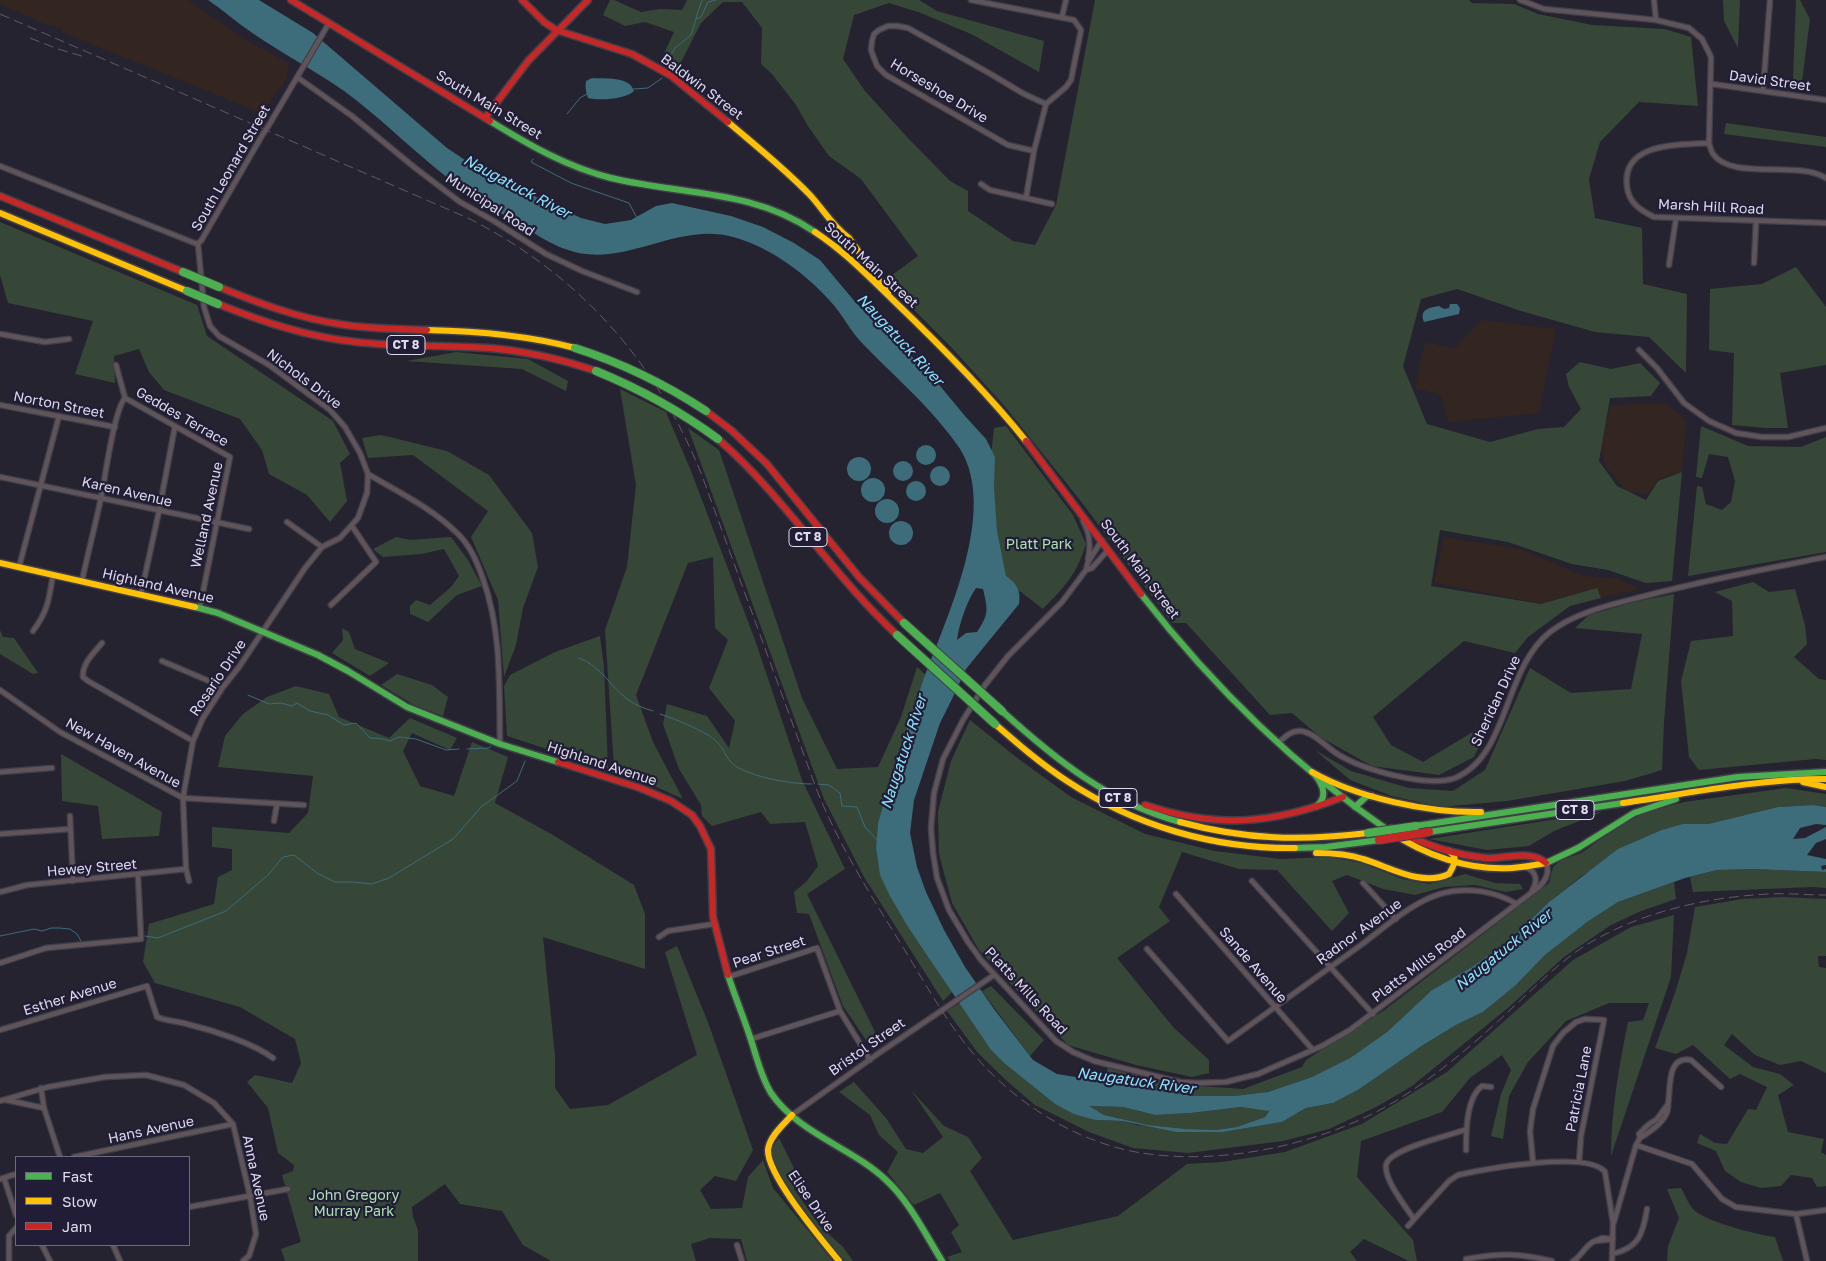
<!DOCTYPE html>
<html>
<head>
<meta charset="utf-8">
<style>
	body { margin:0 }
	#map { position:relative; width:1826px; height:1261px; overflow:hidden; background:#262330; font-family:"Golos Text",sans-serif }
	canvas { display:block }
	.legend { position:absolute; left:15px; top:1156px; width:175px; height:90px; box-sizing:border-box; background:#221d36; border:1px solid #6d697f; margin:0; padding:6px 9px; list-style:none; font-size:15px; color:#dddbec }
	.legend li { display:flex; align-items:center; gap:10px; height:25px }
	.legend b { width:25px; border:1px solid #6d697f }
</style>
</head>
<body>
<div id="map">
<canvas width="1826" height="1261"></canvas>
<ul class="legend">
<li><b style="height:6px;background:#4caf50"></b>Fast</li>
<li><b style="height:6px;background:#ffc107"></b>Slow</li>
<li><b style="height:6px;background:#c62828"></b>Jam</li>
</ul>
</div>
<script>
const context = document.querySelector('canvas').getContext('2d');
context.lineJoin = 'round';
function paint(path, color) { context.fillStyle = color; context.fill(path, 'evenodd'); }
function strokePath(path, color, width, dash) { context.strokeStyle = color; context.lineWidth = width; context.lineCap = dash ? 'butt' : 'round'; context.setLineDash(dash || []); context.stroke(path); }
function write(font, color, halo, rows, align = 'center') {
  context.font = font + ' "Golos Text",sans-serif'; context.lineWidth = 4.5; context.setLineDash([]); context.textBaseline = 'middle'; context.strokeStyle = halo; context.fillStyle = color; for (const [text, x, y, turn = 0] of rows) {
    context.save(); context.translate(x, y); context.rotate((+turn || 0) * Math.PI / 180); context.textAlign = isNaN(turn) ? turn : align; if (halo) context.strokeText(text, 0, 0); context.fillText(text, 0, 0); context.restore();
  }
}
paint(new Path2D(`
	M0 0H188L242 38 289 63 286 80 261 113 62 32V28L42 23 0 4Z
	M1481 320 1556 329 1539 413 1448 422 1441 395 1415 388 1425 342 1454 349Z
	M1666 403 1686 421 1682 472 1659 478 1648 494 1627 491 1606 467 1601 445 1610 405Z
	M1444 537 1520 549 1584 576 1619 579 1641 589 1601 598 1597 588 1542 604 1434 583Z`), '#33251f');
paint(new Path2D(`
	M610 0H614L641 12 660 9 682 10 687 0H919L937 11 1044 41 1039 72 971 34 921 13 889 3 854 15 843 59 865 91 907 137 950 181 968 191V211L1013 241 1035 245 1056 205 1095 0H1469L1472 3 1514 4 1538 14 1592 25 1665 29 1691 37 1698 106 1639 102 1600 142 1589 179 1595 218 1642 228 1643 284 1687 294 1686 373 1649 337 1595 332 1521 311 1457 289 1421 299 1403 366 1427 424 1490 442 1538 429 1564 427 1581 409 1569 387 1566 374 1580 362 1611 369 1640 363 1660 383 1651 396 1610 398 1599 461 1617 486 1646 500 1658 481 1682 472 1672 581 1646 583 1608 570 1572 564 1508 542 1440 530 1431 586 1541 604 1597 588 1601 598 1570 606 1528 637 1515 653 1464 641 1373 717 1391 745 1423 762 1491 721 1474 757 1439 775 1372 766 1320 737 1292 713 1270 715 1186 623H1172L1083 504 1007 409 952 348 898 294 888 278 918 256 861 179 829 156 808 126 796 105 772 74 761 64 762 28 742 2H723L701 23 678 68 662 58 674 32 645 22 625 26 603 15Z
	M1723 0H1740L1738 48 1724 21Z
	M1796 0H1800L1810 19 1802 81 1793 80Z
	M1726 123 1826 137V147L1724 134Z
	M0 222 197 305 207 336 333 421 350 454 340 463 347 501 330 522 307 495 269 474 262 450 240 419 164 390 149 372 139 349 114 356 115 383 75 374 93 321 8 303 0 275Z
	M1796 267 1826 307V365L1780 373 1788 428H1766L1732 425 1734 353 1709 350 1710 289 1762 284Z
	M456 352 528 359 568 381 566 391 522 369 407 361Z
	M620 389 666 412 691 471 755 640 802 780 845 869 807 894 876 1034 868 1043 843 1006 809 914 797 913 794 892 807 881 818 866 805 822 770 824 761 812 712 826 702 816 701 805 679 769 663 724 667 704 707 716 729 748 735 721 709 688 728 640 715 628 713 557 688 563 636 695 653 742 683 799 614 768 605 630 627 567 636 485Z
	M1006 426 1073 515 1086 544C1076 576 1065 586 1043 609L1004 579 995 552 990 466 994 428Z
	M1701 426 1748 446 1801 447 1826 437V552L1688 576 1697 486 1702 487 1706 504 1722 510 1731 502 1735 481 1728 457 1709 454 1702 478 1696 477Z
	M688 428 719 450 802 698 837 769 878 767 901 717 917 667 926 675 878 823 876 847 908 927 953 991 943 1001 864 877 824 799Z
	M381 435 447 451 489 475 532 533 538 567 523 608 516 645 504 677 498 600 471 537 488 511 413 455 368 458 362 438Z
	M396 537 410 540 451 537 468 560 482 586 457 595 428 622 410 614V606L416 600 430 605 451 587 459 576 444 549 421 554 383 557 373 549Z
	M1753 582 1769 592 1795 589 1805 625 1807 644 1794 657 1819 679 1826 680V760L1815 759 1699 770 1689 757 1681 681 1691 641 1733 636 1732 601 1715 592Z
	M1674 594 1664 722 1662 770 1625 781 1507 801 1441 807 1392 796 1350 780 1315 750 1351 771 1409 788 1453 791 1485 770 1530 668 1571 693 1631 689 1642 634 1575 628 1589 615 1634 602Z
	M342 628 349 632 355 649 389 663 370 676 332 653 343 640Z
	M0 630 3 637 14 638 38 673 33 674 0 654Z
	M600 636 604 667 608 769 507 736 504 686 510 675 555 652Z
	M397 674 432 685 448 697 443 716 414 705 381 685Z
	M296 686 329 694 339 717 389 738 410 718 457 738 450 750 412 733 403 751 420 786 454 796 472 742 508 757 495 803 553 835 634 885 645 914V969L543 937 555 1056V1088L570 1109 608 1105 697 1055 665 952 677 946 709 1025 753 1150 736 1181 715 1176 700 1190 711 1209 742 1208 748 1177 763 1160 773 1188 833 1261H747L741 1239 710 1238 691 1244 696 1261H551L523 1245 502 1211 460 1204 445 1184 412 1207 413 1217 418 1230V1261H285L281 1249 301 1242 282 1175 293 1171 294 1165 278 1153 268 1108 247 1082 255 1075 292 1083 301 1063 295 1039 240 1007 155 983 143 962 149 924 214 904 218 877 232 870V849L212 847V827L289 833 308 813 313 776 218 767 225 736 243 714 267 697Z
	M970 720 1016 757 1071 797 1145 834 1215 851 1281 859 1329 857 1362 863 1402 879 1429 884 1465 874 1495 883 1520 884 1523 889 1506 892 1475 885 1444 887 1415 895 1383 889 1347 875 1332 881 1349 913 1332 931 1277 870 1239 869 1182 852 1159 907 1170 921 1117 958 1173 1027 1209 1060V1073L1192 1077 1136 1065 1068 1045 979 950 952 903 939 854 938 812 951 761Z
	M61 754 162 812 159 836 102 839 98 806 62 801Z
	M1786 788 1826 794V807L1814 805 1778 807 1708 824H1683L1583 875 1549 902 1513 937 1472 967 1432 990 1387 1032 1350 1058 1312 1077 1268 1092 1233 1096H1193L1102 1081 1108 1068 1172 1084 1243 1089 1302 1067 1306 1060 1386 1009 1549 883 1553 867 1561 860 1581 853 1624 823 1643 813 1684 802Z
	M1602 812 1554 831 1529 846 1487 850 1429 839Z
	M1752 869 1826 872V888L1812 887 1693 892 1690 877 1717 870Z
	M1674 882 1676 899 1641 911 1611 925 1564 957 1509 1007 1412 1086 1378 1106 1329 1129 1283 1141 1188 1153 1133 1148 1089 1132 1035 1105 1008 1082 978 1053 947 1011 960 1003 991 1050 1004 1063 1055 1104 1095 1120 1122 1121 1137 1125 1223 1132 1282 1122 1306 1108 1333 1103 1358 1090 1423 1045 1456 1025 1483 1012 1516 985 1545 955 1585 923 1618 902Z
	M1783 897 1826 899V956H1818L1819 967 1826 968V1073L1801 1061 1780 1065 1755 1055 1732 1034 1724 1045 1753 1067 1780 1074 1794 1085 1778 1095 1788 1132 1824 1139 1821 1152 1826 1155V1186L1817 1187 1812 1178 1791 1175 1781 1186 1761 1188 1741 1182 1725 1171 1716 1151 1697 1143 1700 1134 1715 1143 1727 1144 1748 1109 1756 1110 1767 1087 1740 1074 1730 1079 1693 1045 1676 1054 1655 1048 1675 993 1687 953 1695 907 1743 899Z
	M1674 915 1671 977 1611 1156C1611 1111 1619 1067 1628 1022L1643 1020 1649 1003H1609L1566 1021 1528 1062 1509 1096 1503 1139 1491 1136 1501 1094 1511 1070 1502 1055 1470 1078 1442 1112 1361 1141 1357 1177 1413 1240 1417 1261H1409L1364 1239 1350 1252 1357 1261H950L947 1257 962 1252 951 1232 959 1225 940 1193 914 1205 887 1172 898 1152 879 1135 870 1115 839 1092 854 1082 886 1118 906 1149 923 1153 943 1137 911 1090 944 1126 968 1137 982 1158 970 1171 1013 1240 1118 1216 1187 1164 1222 1162 1285 1152 1362 1124 1447 1072 1573 960 1631 927Z
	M991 986 1044 1040 1030 1056 982 991Z
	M1088 1106 1123 1107 1155 1115 1191 1113 1241 1107 1269 1110 1265 1117 1237 1127 1216 1130 1185 1129 1148 1125 1104 1115Z
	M779 1138 794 1168V1189L820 1226 843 1247 853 1261H845L818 1231 791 1193 771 1157 773 1146Z
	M1681 1188C1685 1195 1688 1203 1693 1209 1703 1221 1758 1235 1775 1237L1783 1261H1667L1668 1246 1679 1218 1667 1189Z`), '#364737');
paint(new Path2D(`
	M208 0H259L313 33 447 148 483 172 581 218 605 224 631 220 656 206 672 203 731 216 763 227 794 243 820 260 856 303 931 375 965 416 986 439 995 457 994 488 997 531 1006 576C1017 584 1021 590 1019 604L966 669 952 699 940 723 914 800 910 833 917 867 926 892 944 930 965 967 994 1009 1033 1060 1057 1074 1193 1096H1233L1268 1092 1312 1077 1350 1058 1387 1032 1432 990 1472 967 1513 937 1549 902 1618 849 1662 830 1683 824H1708L1778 807 1814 805 1826 807V825L1816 824 1800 828 1793 839 1805 838 1826 827V839L1816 843 1807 855 1826 859V865L1821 866 1822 870 1826 869V872L1752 869 1717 870 1685 878 1618 902 1587 922 1545 955 1516 985 1483 1012 1456 1025 1423 1045 1358 1090 1333 1103 1306 1108 1282 1122 1223 1132H1177L1122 1121 1095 1120 1074 1114 1055 1104 1004 1063 991 1050 908 927 890 896 880 875 876 847 878 823C892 776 906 730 922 684 944 622 995 521 964 456 959 446 952 438 945 429 920 398 890 372 863 344 850 331 843 315 831 302 805 273 770 247 733 237 676 221 622 271 565 249 551 244 537 235 524 227 500 213 474 198 452 181 419 156 389 126 356 100 323 74 285 56 251 32 236 22 223 10 208 0ZM976 588 983 589C988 610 989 614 977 632L966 633 957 640C959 624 967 601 976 588ZM1089 1106 1123 1107 1155 1115 1191 1113 1241 1107 1269 1111 1265 1117 1237 1127 1216 1130 1185 1129 1148 1125 1104 1115Z
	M592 78C604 79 630 76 634 91 626 99 600 101 588 98 586 92 585 88 586 81Z
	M1450 304H1457L1460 308 1459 314 1424 322C1419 309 1429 308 1439 306L1444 309 1449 308Z
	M916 455a10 10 0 1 1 20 0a10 10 0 1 1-20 0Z
	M847 469a12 12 0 1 1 24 0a12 12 0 1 1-24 0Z
	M893 471a10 10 0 1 1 20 0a10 10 0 1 1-20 0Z
	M930 476a10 10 0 1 1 20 0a10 10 0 1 1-20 0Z
	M861 490a12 12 0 1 1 24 0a12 12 0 1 1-24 0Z
	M906 491a10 10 0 1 1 20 0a10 10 0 1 1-20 0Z
	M875 511a12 12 0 1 1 24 0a12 12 0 1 1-24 0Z
	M889 533a12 12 0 1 1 24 0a12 12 0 1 1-24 0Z`), '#3d6c7b');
strokePath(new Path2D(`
	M696 18 702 0
	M672 67 671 55 675 48 691 35 696 19 701 17 708 2 716 0
	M634 89 648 88 662 78
	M567 114 580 98 587 94
	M533 159 531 162 571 183 629 203 637 218
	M579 658C602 667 609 685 627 699 635 705 643 708 653 711
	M248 695 269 704 281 703 292 706 297 703 310 711 328 715 344 725 356 723 370 738 383 739 390 741 399 737 416 739 446 750 459 749
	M660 714C675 719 703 730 715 740 723 746 726 759 734 765 751 777 790 784 812 784
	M467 749 489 748 491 746
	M818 784 829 785 840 793 842 806 857 807 865 827 878 841
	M0 936 34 929 42 931 51 928H59L70 929 77 934 81 941
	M145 936 158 938 226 911 268 875 283 857 294 855 317 873 335 882H353L372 884 389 878 453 839 481 807 517 781 525 761`), '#3d6c7b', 1);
const street = new Path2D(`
	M971 0 1074 20 1081 30 1071 80 1066 87 1046 104 1034 151 1026 198
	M1520 0 1544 9 1656 20 1689 28 1702 39 1711 57 1709 143C1710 146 1711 151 1713 154 1732 181 1797 160 1826 178
	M1654 0 1656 20
	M1062 17 1066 0
	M297 77 352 116 414 167 460 202 494 221 546 254 582 271 637 292
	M1712 84 1826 100
	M1763 91 1770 0
	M269 125 329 23
	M1709 143C1679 145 1621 142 1627 187 1629 203 1640 210 1654 217L1826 223
	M1034 151 1008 145 886 75 877 66 871 50 872 41 874 34 879 30 888 26H897L908 28 989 73 1024 94 1046 104
	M0 166 197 244 201 241 263 134
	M981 184 990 190 1052 204
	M1754 263 1756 222
	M1669 265 1676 218
	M0 334 45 342 69 339
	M1639 350 1657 368 1684 403 1709 421 1736 433 1762 437H1788L1826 428
	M116 365 125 398 230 457 200 607
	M0 405 115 427
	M368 474C398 492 432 508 457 533 470 545 477 562 483 579 502 632 499 688 500 744
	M0 477 249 529
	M1083 521C1090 534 1091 545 1088 559
	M287 522 322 547
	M1102 540 1088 562 1086 570 1062 602 1008 656 985 685 963 720 943 759 934 793 931 828 933 853 937 878 949 910 968 942 981 960 1056 1041 1073 1052 1094 1061 1180 1082 1197 1083 1226 1082 1258 1074 1322 1046 1350 1030 1539 887C1546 880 1550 872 1546 863
	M19 567 59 416
	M1086 570 1092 568 1108 550
	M82 581C88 553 95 526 101 498 105 478 114 410 125 398
	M141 594 159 511 175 426
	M331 605 376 562 352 526
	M33 631C48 611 49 599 53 575
	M102 643C94 653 82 663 83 677L88 681 193 741
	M162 661 223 687
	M0 690 60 732 183 798 304 805
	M1278 743C1285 737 1291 730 1301 731 1315 733 1327 748 1339 755 1364 770 1428 788 1455 778 1509 756 1503 669 1550 632 1576 612 1613 604 1645 596 1705 580 1765 569 1826 557
	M0 772 52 768
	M70 816 73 881
	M274 821 277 804
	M0 834 70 829
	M1525 867C1537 871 1538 881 1532 891
	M189 881 186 869 183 798 193 741 203 718 223 687 239 667 305 568 322 547 340 538 358 518 367 493 368 474 360 453 345 427 330 410 269 365 219 336 210 326 204 307 198 244
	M1252 881 1373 1014
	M1363 883 1396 919
	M0 892 27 885 186 869
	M1176 894 1313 1050
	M659 937 668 931 714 924
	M1147 949 1228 1041C1273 1009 1317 977 1361 945 1385 927 1411 903 1440 894 1466 886 1494 891 1517 904
	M0 963 46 948 141 939 138 875
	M728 977 817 948 840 1011 870 1060
	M0 1030 147 986 157 1017C166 1021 177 1021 187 1024 212 1030 253 1043 273 1058
	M751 1039 840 1011
	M41 1088 44 1108
	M6 1100 44 1108 60 1157
	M0 1101 48 1087 105 1077 146 1075 184 1085 214 1103 233 1124 250 1196 256 1234 249 1256 243 1261
	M1668 1104C1671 1089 1666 1055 1691 1060L1721 1087
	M792 1115 879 1053 994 975
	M1636 1145 1692 1164 1722 1199 1736 1207 1796 1214 1826 1210
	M1466 1150C1466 1133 1466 1098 1482 1086L1491 1087
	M74 1157 233 1124
	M1533 1162 1530 1131 1533 1109 1553 1046 1563 1033 1576 1022 1585 1019 1604 1020 1581 1136 1579 1162
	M4 1178 16 1215
	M0 1179 16 1174
	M189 1207 288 1189
	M1796 1214 1807 1261
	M1414 1219C1406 1207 1384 1180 1386 1165 1389 1149 1450 1135 1465 1130
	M1614 1222 1636 1145 1640 1138 1639 1134 1648 1125 1657 1119 1668 1104C1670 1119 1651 1131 1640 1138
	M1408 1226 1449 1181 1458 1175C1485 1169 1588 1150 1605 1172L1613 1223 1612 1261
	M1602 1238 1613 1239 1595 1241Z
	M42 1245 50 1261
	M113 1245 120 1261
	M737 1245 742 1261
	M1612 1254C1639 1248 1643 1234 1647 1209
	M1466 1259C1500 1253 1518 1253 1552 1261
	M9 1261V1236L16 1228
	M1573 1261C1582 1256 1586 1244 1595 1241`);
const fast = new Path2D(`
	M490 121C529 145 567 167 611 178 681 195 752 189 815 232
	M838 248 842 233
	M1141 594C1211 684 1294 766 1389 831
	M195 607 218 613 318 655 348 671 407 707 500 744 558 762
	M1002 711C1055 759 1109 803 1180 822
	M1315 775C1323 785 1328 796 1317 806
	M1355 807 1367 796H1372
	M1416 826 1738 777 1826 772
	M1429 832 1623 803
	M1295 848 1326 847 1379 840
	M1546 863 1578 848 1634 813 1676 799
	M728 975C735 997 744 1018 751 1040 757 1058 761 1077 771 1093 799 1134 851 1147 886 1180 910 1202 925 1234 942 1261`);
const slow = new Path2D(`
	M728 122C756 146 784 168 810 195 823 209 833 227 849 238L888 293
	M0 213 187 291
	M815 232C844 251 868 276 893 300 940 345 985 390 1026 441
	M427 330C478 331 526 335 575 348
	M0 563 195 607
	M995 724C1018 744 1041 764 1067 781 1135 826 1214 849 1295 848
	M1312 772C1358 798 1428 813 1481 812
	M1803 782 1826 787
	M1623 803C1690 793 1758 779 1826 779
	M1180 822C1246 840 1301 841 1368 833
	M1389 831C1424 855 1469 871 1512 868 1523 867 1535 865 1546 863
	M1316 853C1331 853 1348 854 1363 859 1390 867 1421 887 1449 874 1454 865 1459 858 1449 851
	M792 1115C784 1124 769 1137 768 1150 767 1175 822 1240 839 1261`);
const jam = new Path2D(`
	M291 0 490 121
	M522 0 544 22 556 30 632 54 670 75 728 122
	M485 118 528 61 588 0
	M0 196 183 272
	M219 287C258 303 298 318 339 324 368 329 398 329 427 330
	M218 304C263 322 308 337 356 342 400 347 445 345 489 348 526 351 561 359 596 371
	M706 411 731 430 767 464 859 577 904 623
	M718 439C785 497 832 575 897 635
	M1026 441 1141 594
	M558 762 640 788 671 801 692 815 700 826 711 849 713 917 728 975
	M1145 805C1217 829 1273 824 1343 797
	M1392 828C1422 844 1453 855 1487 858 1506 859 1531 849 1546 863`);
strokePath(street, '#403e49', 7);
strokePath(fast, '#403e49', 9);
strokePath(slow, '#403e49', 9);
strokePath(jam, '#403e49', 9);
strokePath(street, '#5f545a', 4.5);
strokePath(fast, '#4caf50', 6);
strokePath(slow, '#ffc107', 6);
strokePath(jam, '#c62828', 6);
strokePath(new Path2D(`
	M0 14 470 219C579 275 655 360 701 473L816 788C838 844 870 894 901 944 928 988 952 1033 988 1070 1027 1110 1081 1142 1136 1152 1219 1167 1322 1145 1394 1102 1435 1077 1474 1044 1509 1011 1533 989 1559 962 1586 945 1640 912 1707 897 1769 894 1788 893 1807 895 1826 895
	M30 38 58 49 85 57`), '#625a62', 1, [10, 5]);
const streetBridge = new Path2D(`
	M263 134 269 125`);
const fastBridge = new Path2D(`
	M183 272 219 287
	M187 291 218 304
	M575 348C622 363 665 384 706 411
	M596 371C640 389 680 411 718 439
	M904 623 1002 711
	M897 635 995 724
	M1368 833 1416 826`);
const jamBridge = new Path2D(`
	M1379 840 1429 832`);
strokePath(streetBridge, '#403e49', 7, []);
strokePath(fastBridge, '#403e49', 10, []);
strokePath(jamBridge, '#403e49', 10, []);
strokePath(streetBridge, '#5f545a', 4.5);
strokePath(fastBridge, '#4caf50', 8);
strokePath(jamBridge, '#c62828', 8);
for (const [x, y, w] of [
	[406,345,38],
	[808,537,38],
	[1118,798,38],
	[1575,810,38]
]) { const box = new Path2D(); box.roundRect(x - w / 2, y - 9.5, w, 19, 4); context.fillStyle = '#221d36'; context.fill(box); strokePath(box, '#dddbec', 1); }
write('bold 12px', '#dddbec', null, [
	["CT 8",406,345],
	["CT 8",808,537],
	["CT 8",1118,798],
	["CT 8",1575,810]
]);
write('14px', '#dddbec', '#221d36', [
	["David Street",1770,81,8],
	["Baldwin Street",702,87,37],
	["Horseshoe Drive",939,91,31],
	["South Main Street",489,105,31],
	["South Leonard Street",231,168,-60],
	["Municipal Road",490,205,33],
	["Marsh Hill Road",1711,207,3],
	["South Main Street",871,265,42],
	["Nichols Drive",304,379,37],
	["Norton Street",59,405,11],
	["Geddes Terrace",182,417,30],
	["Karen Avenue",127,492,13],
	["Welland Avenue",207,515,-78],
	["South Main Street",1140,569,53],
	["Highland Avenue",158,586,13],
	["Rosario Drive",218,678,-56],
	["Sheridan Drive",1496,701,-65],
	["New Haven Avenue",123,753,29],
	["Highland Avenue",602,764,18],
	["Hewey Street",92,868,-5],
	["Radnor Avenue",1359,932,-36],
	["Pear Street",769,952,-18],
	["Sande Avenue",1253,965,49],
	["Platts Mills Road",1419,965,-37],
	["Platts Mills Road",1026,991,47],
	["Esther Avenue",70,997,-17],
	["Bristol Street",867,1047,-35],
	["Patricia Lane",1579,1089,-79],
	["Hans Avenue",151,1130,-12],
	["Anna Avenue",256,1178,78],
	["Elise Drive",811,1201,56]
]);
write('14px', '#ace2ae', '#221d36', [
	["Platt Park",1039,545],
	["John Gregory",354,1196],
	["Murray Park",354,1212]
]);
write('italic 15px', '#8ce4fc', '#221d36', [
	["Naugatuck River",517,187,28],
	["Naugatuck River",900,340,47],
	["Naugatuck River",904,752,-72],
	["Naugatuck River",1504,950,-39],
	["Naugatuck River",1136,1081,8]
]);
</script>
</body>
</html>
